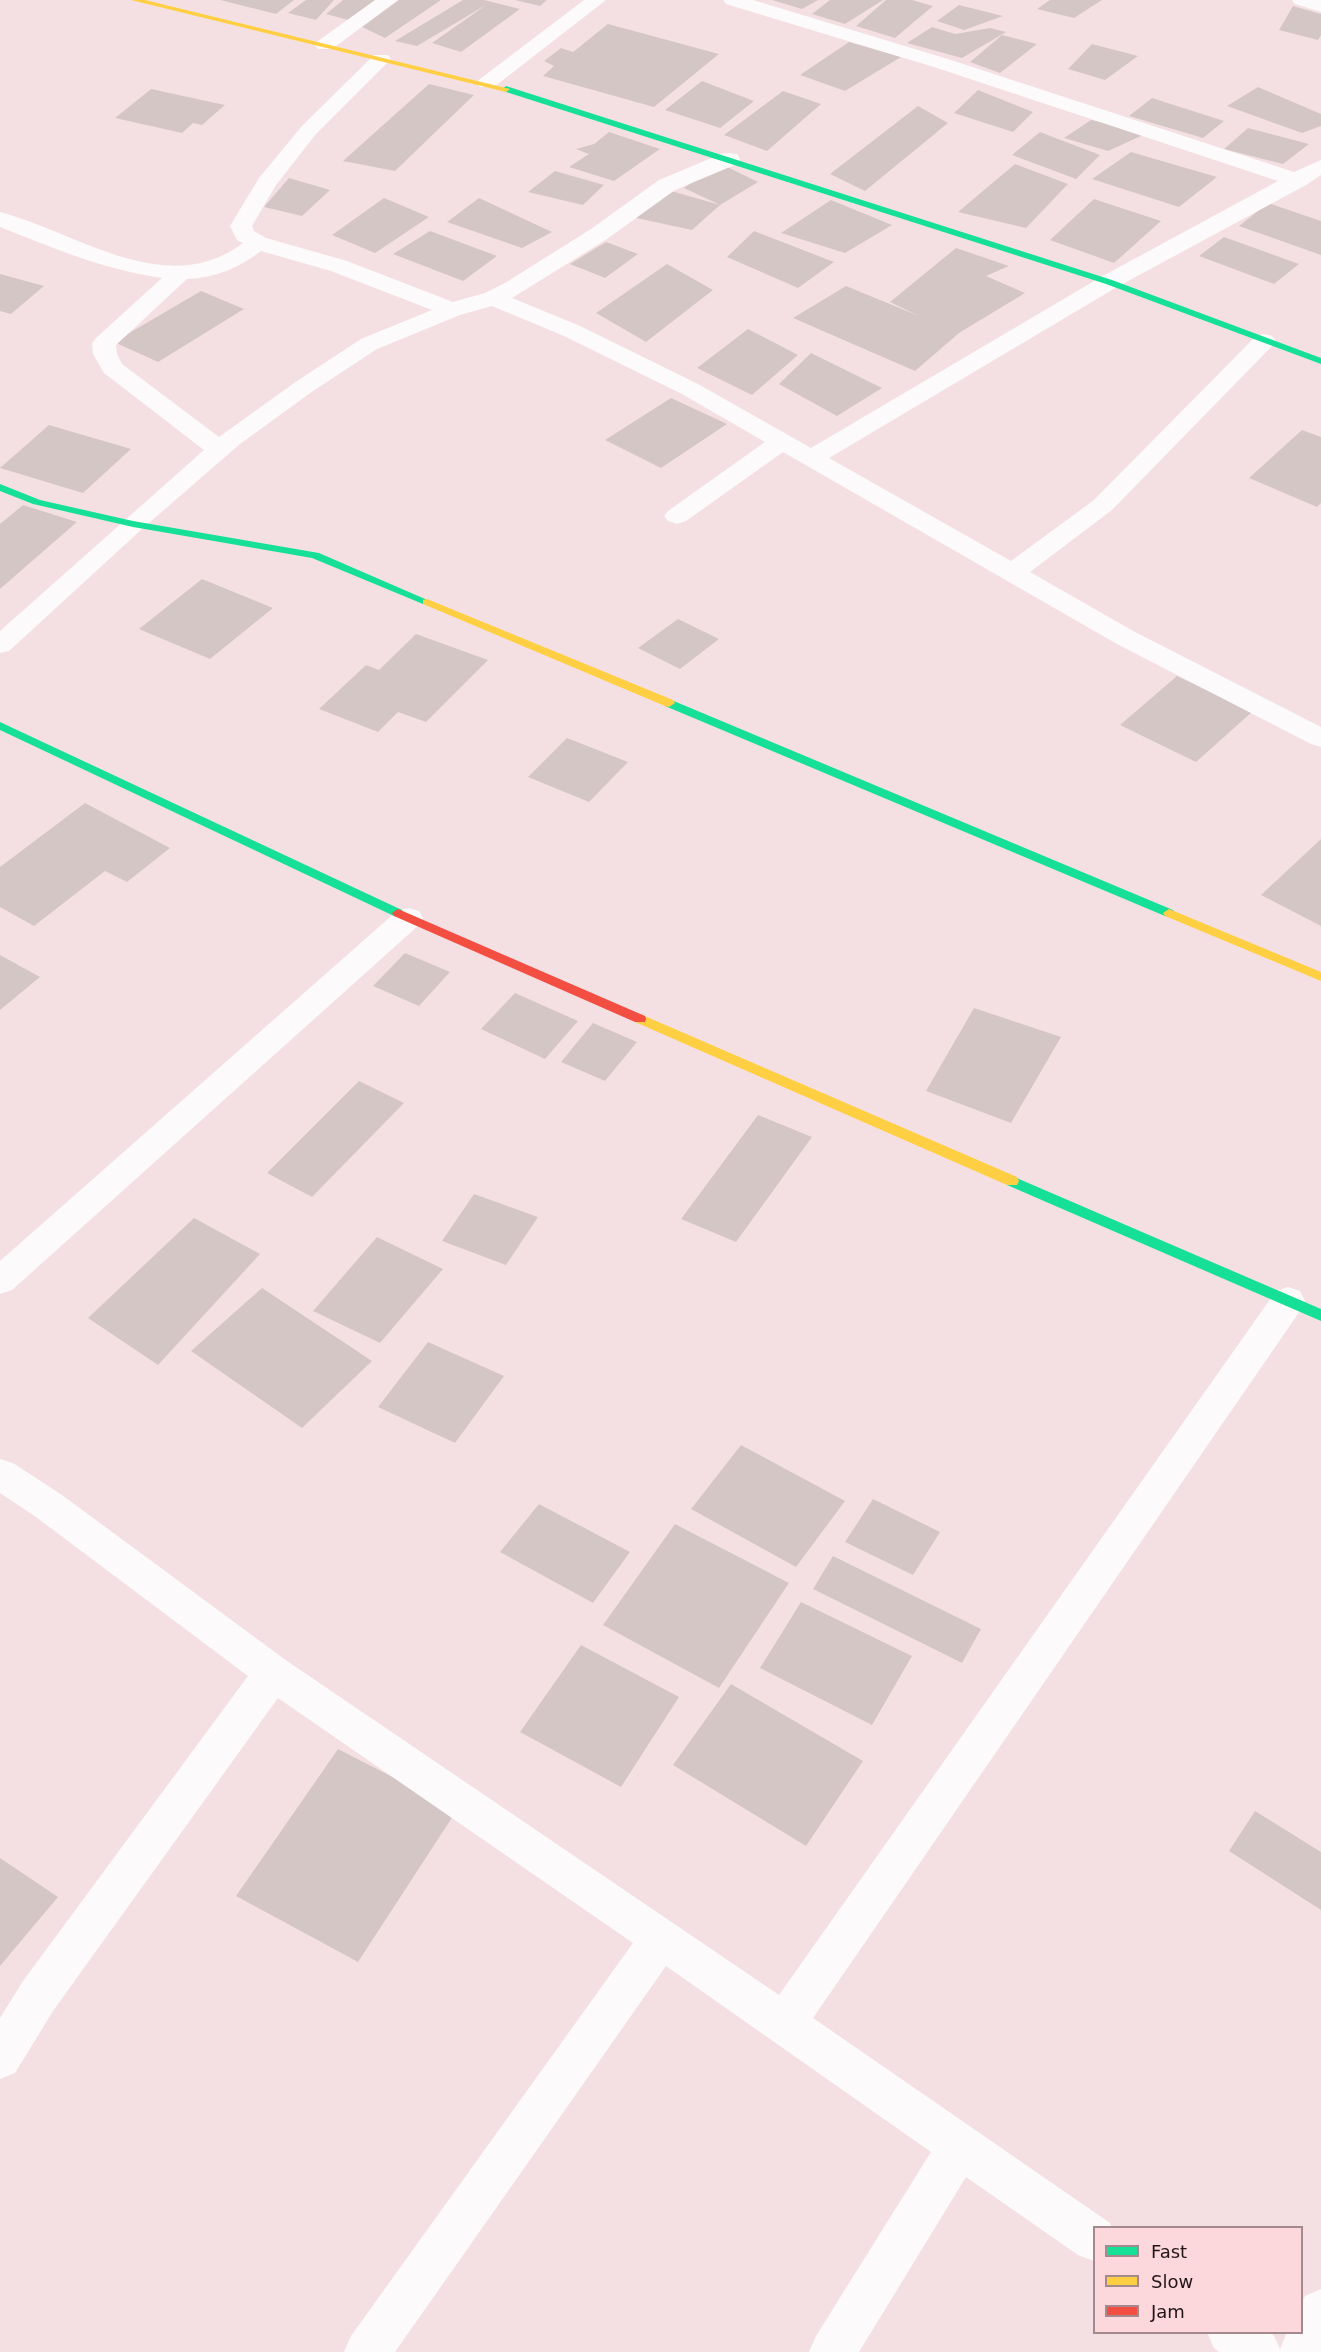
<!DOCTYPE html>
<html>
<head>
<meta charset="utf-8">
<style>
	body { margin:0 }
	#map { position:relative; width:1321px; height:2352px; overflow:hidden; background:#f4e0e3; font-family:"DejaVu Sans",sans-serif }
	canvas { display:block }
	.legend { position:absolute; left:1093px; top:2226px; width:210px; height:108px; box-sizing:border-box; background:#fcd8dd; border:2px solid #a48a8e; margin:0; padding:8px 10px; list-style:none; font-size:18px; color:#211517 }
	.legend li { display:flex; align-items:center; gap:12px; height:30px }
	.legend b { width:30px; border:2px solid #a48a8e }
</style>
</head>
<body>
<div id="map">
<canvas width="1321" height="2352"></canvas>
<ul class="legend">
<li><b style="height:8px;background:#16e098"></b>Fast</li>
<li><b style="height:8px;background:#ffcf43"></b>Slow</li>
<li><b style="height:8px;background:#f24e42"></b>Jam</li>
</ul>
</div>
<script>
const context = document.querySelector('canvas').getContext('2d');
context.lineJoin = 'round';
function paint(path, color) { context.fillStyle = color; context.fill(path, 'evenodd'); }
paint(new Path2D(`
	M220 0H294L276 14Z
	M306 0H334L316 20 288 13Z
	M343 0H380L352 21 326 14Z
	M399 0H441L385 38 362 27Z
	M463 0H484L520 9 461 52 432 43 486 5 417 46 395 41Z
	M515 0H547L540 6Z
	M772 0H818L802 9Z
	M830 0H883L845 24 812 14Z
	M886 0H912L933 6 895 38 856 26Z
	M1050 0H1102L1074 18 1037 9Z
	M959 5 1003 16 964 30 937 21Z
	M1293 6 1321 14V35L1318 40 1279 30Z
	M608 24 719 54 654 107 543 76 554 66 544 61 561 48 573 52Z
	M932 27 955 34 990 28 1006 32 962 58 907 43Z
	M1002 35 1037 44 1000 73 970 62Z
	M849 42 901 57 845 91 800 75Z
	M1092 44 1138 56 1105 80 1068 69Z
	M702 81 754 101 720 128 665 110Z
	M429 84 474 95 395 171 343 161Z
	M1258 87 1321 114V126L1302 133 1227 106Z
	M151 89 225 105 202 125 193 123 182 133 115 118Z
	M978 90 1033 112 1013 132 954 113Z
	M783 91 821 104 767 151 724 135Z
	M1152 98 1224 121 1203 138 1129 116Z
	M918 106 948 123 865 191 830 174Z
	M1091 120 1147 131 1141 136 1108 151 1064 138Z
	M1248 128 1309 144 1283 164 1224 149Z
	M609 132 660 149 614 181 569 167 589 154 576 149 594 144Z
	M1040 132 1100 155 1076 179 1012 155Z
	M1131 152 1217 177 1179 207 1092 179Z
	M719 163 758 182 720 205 692 230 636 218 661 188 720 205 684 188Z
	M1015 164 1068 184 1026 228 958 212Z
	M555 171 604 185 583 205 528 192Z
	M289 178 330 190 302 216 264 207Z
	M384 198 429 217 375 253 332 235Z
	M479 198 552 232 522 248 447 222Z
	M1094 199 1161 221 1114 263 1050 240Z
	M831 200 892 225 845 253 781 233Z
	M1268 203 1321 221V255L1239 226Z
	M430 231 497 256 463 281 393 254Z
	M754 231 834 262 798 288 727 257Z
	M1224 237 1299 264 1274 284 1199 256Z
	M606 242 638 254 605 278 570 264Z
	M956 248 1009 266 986 276 1025 293 959 333 915 371 793 318 846 286 919 316 890 302Z
	M667 264 713 290 646 342 596 313Z
	M0 274 44 286 11 314 0 311Z
	M201 291 244 309 158 362 114 342Z
	M748 329 798 355 752 395 697 368Z
	M811 353 882 388 837 416 779 384Z
	M671 398 727 424 661 468 605 440Z
	M49 425 131 449 83 493 0 468Z
	M1302 430 1321 437V503L1317 507 1249 478Z
	M23 505 77 522 0 589V524Z
	M202 579 273 608 210 659 139 629Z
	M678 619 719 639 680 669 638 648Z
	M416 634 488 660 426 722 398 712 378 732 319 709 366 665 379 670Z
	M1177 676 1252 712 1196 762 1120 725Z
	M567 738 628 762 589 802 528 777Z
	M85 803 170 848 127 882 105 871 34 926 0 907V867Z
	M1321 839V926L1261 895Z
	M405 953 450 972 419 1006 373 986Z
	M0 955 40 977 0 1010Z
	M515 993 578 1021 545 1059 481 1029Z
	M974 1008 1061 1037 1011 1123 926 1091Z
	M593 1023 637 1042 605 1081 561 1062Z
	M359 1081 404 1103 312 1197 267 1173Z
	M758 1115 812 1137 736 1242 681 1219Z
	M474 1194 538 1217 506 1265 442 1241Z
	M194 1218 260 1254 158 1365 88 1318Z
	M377 1237 443 1269 380 1343 313 1311Z
	M262 1288 372 1361 302 1428 191 1351Z
	M428 1342 504 1376 455 1443 378 1407Z
	M741 1445 845 1501 796 1567 691 1509Z
	M873 1499 940 1532 913 1575 845 1542Z
	M539 1504 630 1552 593 1603 500 1552Z
	M675 1524 789 1583 719 1688 603 1625Z
	M833 1556 981 1629 962 1663 813 1589Z
	M801 1602 912 1656 872 1725 760 1668Z
	M581 1645 679 1697 621 1787 520 1732Z
	M731 1684 863 1761 806 1846 673 1765Z
	M338 1749 457 1810 358 1962 236 1896Z
	M1255 1811 1321 1852V1910L1229 1851Z
	M0 1858 58 1897 0 1966Z`), '#d5c6c6');
paint(new Path2D(`
	M375 0H398L332 49H318L315 45 318 41Z
	M584 0H606L494 87H480L477 83 480 79Z
	M723 0H753L951 60 1294 172 1321 160V175L1306 185 1117 287 829 458 1011 561 1094 500 1256 336 1264 334 1272 336 1276 341 1272 346 1112 510 1030 572 1135 632 1321 727V747L1311 744 1117 644 783 452 686 521 677 524 668 521 664 516 668 511 765 442 682 394 564 336 492 306 460 315 377 349 313 391 240 444 142 529 9 651 0 653V631L204 450 104 373 93 354 92 343 96 338 162 278C105 270 53 248 0 227V212C77 232 166 301 243 243L237 240 230 226 259 178 302 126 374 55H388L391 59 316 134 276 185 252 226 254 231 266 238 347 261 453 302 485 293 505 283 591 229 659 180 721 154 729 153 737 154 740 159 737 164 675 190 607 239 512 298 580 326 698 384 811 448 1101 277 1278 181 937 68 726 4ZM261 251 331 271 432 310 361 339 297 381 219 437 122 364 117 354 116 345 187 279C215 278 239 268 261 251Z
	M1292 0H1321V12L1295 4Z
	M408 908 419 911 423 918 419 925 12 1290 0 1294V1261L397 911Z
	M1288 1287 1300 1291 1305 1301 1300 1311 813 2018 1110 2223 1112 2228H1094V2261L1078 2255 966 2177 859 2352H809L816 2336 931 2152 666 1966 395 2352H344L351 2336 633 1943 278 1698 53 2011 15 2073 0 2079V2018L23 1981 248 1676 36 1517 0 1493V1459L13 1463 62 1495 287 1661 779 1995 1276 1291Z
	M1321 2289V2352H1219L1214 2348 1207 2332H1270L1274 2336 1280 2349 1287 2332H1302V2302L1305 2296Z`), '#fdfafb');
paint(new Path2D(`
	M506 86 1112 280 1321 358V364L1106 284 503 91 502 89Z
	M0 484 40 500 133 521 319 553 432 602 431 604H423L312 558 133 527 33 504 0 491Z
	M669 699 1173 910 1175 913 1169 917 1165 916 665 706 663 703Z
	M0 722 402 910 404 913 398 917 394 916 0 730Z
	M1012 1176 1321 1309V1321L1007 1185 1005 1181 1007 1177Z`), '#16e098');
paint(new Path2D(`
	M131 0H145L510 89 506 92Z
	M427 599 673 700 675 703 669 707 665 706 423 604V600Z
	M1169 909 1321 972V981L1165 916 1163 913Z
	M640 1014 1017 1177 1019 1181 1017 1185H1007L635 1022 634 1019 635 1016Z`), '#ffcf43');
paint(new Path2D(`
	M398 909 645 1016 646 1019 645 1022H635L394 916 392 913Z`), '#f24e42');
</script>
</body>
</html>
